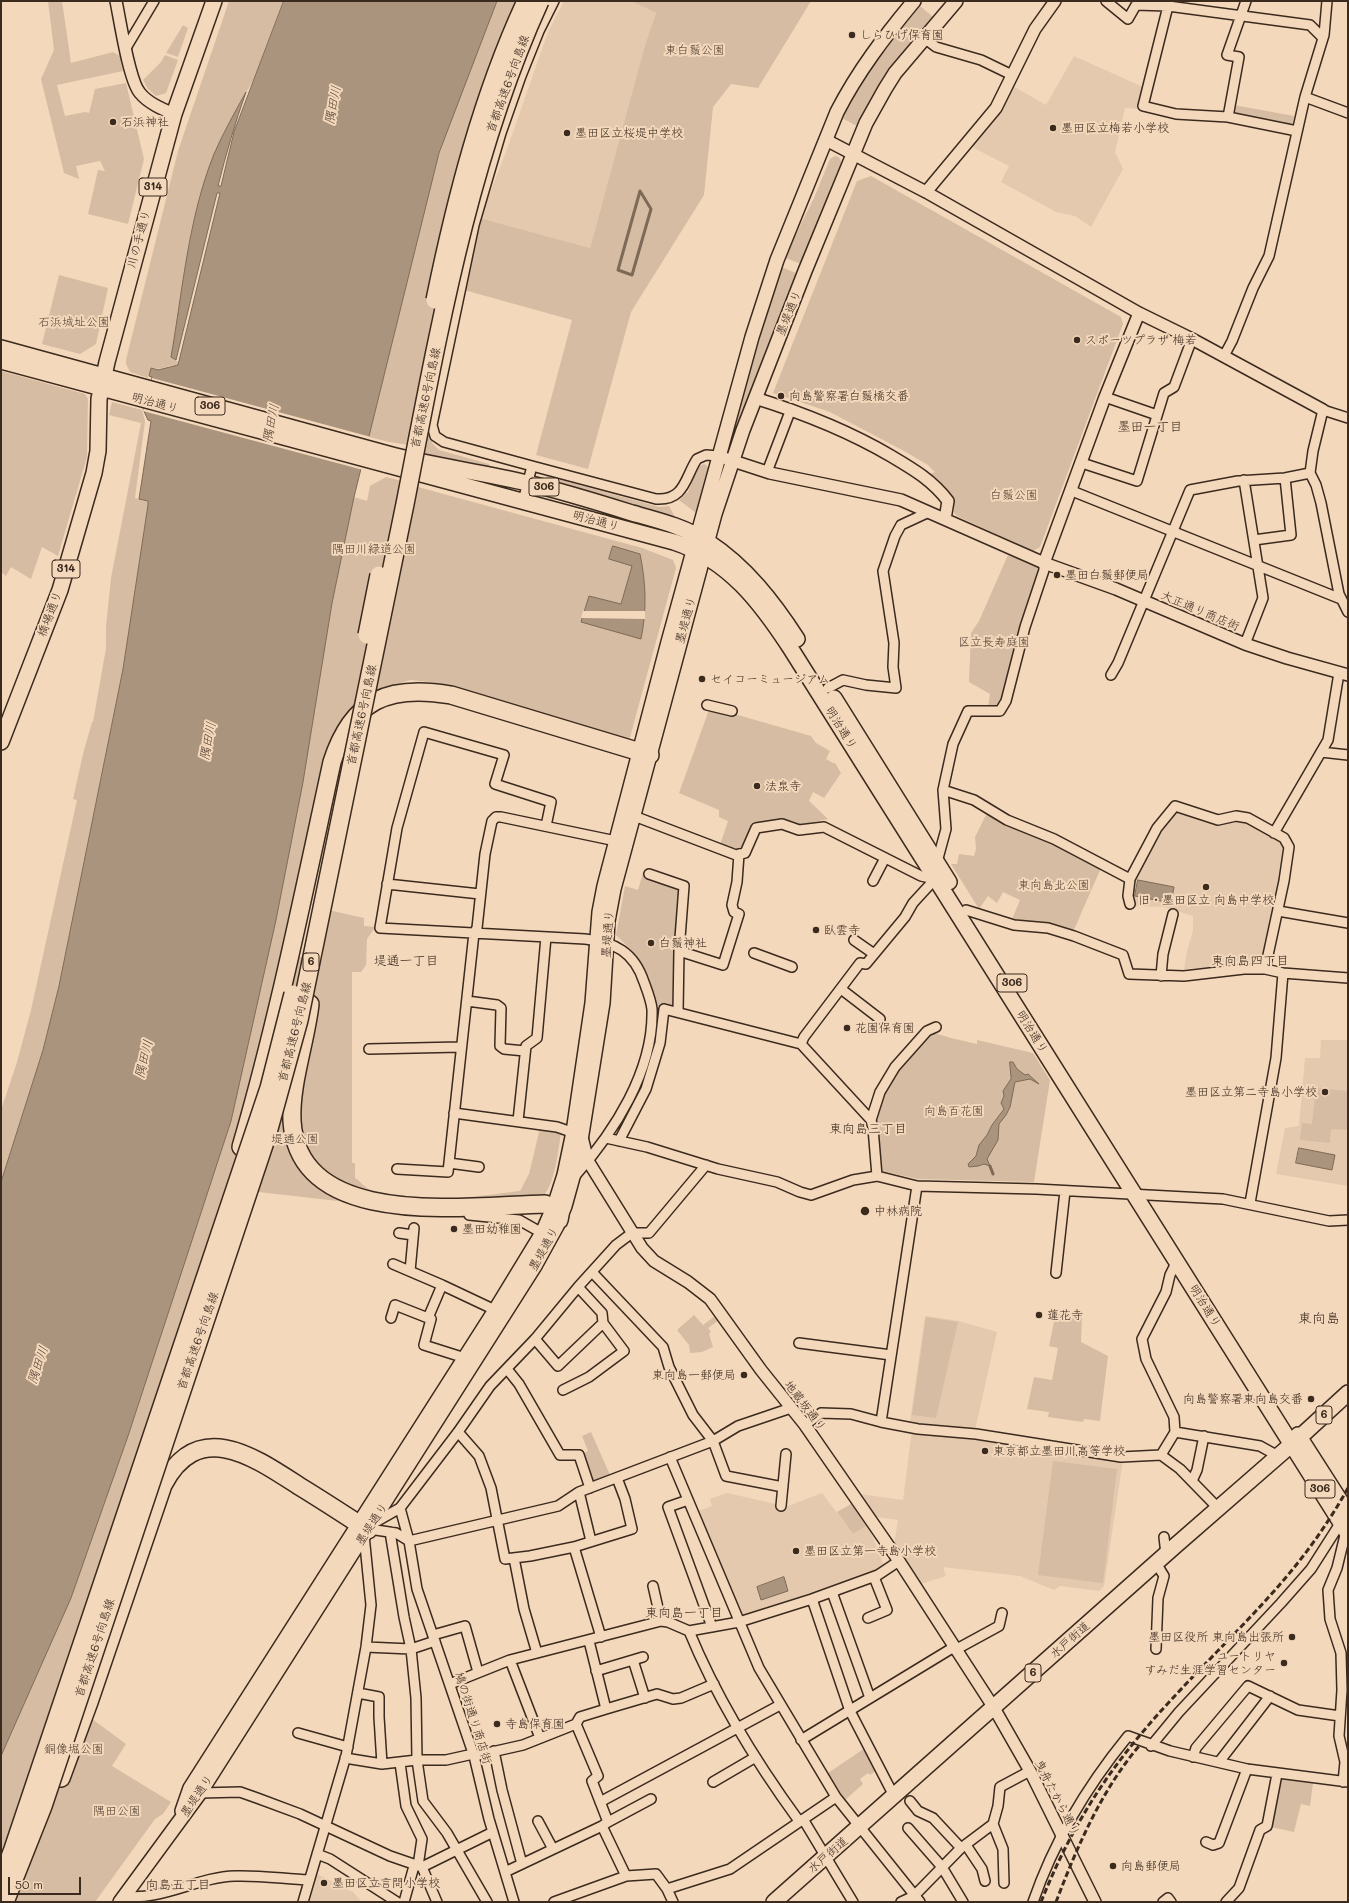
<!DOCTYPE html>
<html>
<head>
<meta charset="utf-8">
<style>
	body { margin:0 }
	#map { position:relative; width:1349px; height:1903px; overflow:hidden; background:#f4d8bb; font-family:Mali,sans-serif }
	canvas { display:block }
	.frame { position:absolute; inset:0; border:2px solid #3b2a1e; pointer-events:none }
	.scale { position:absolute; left:8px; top:1877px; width:73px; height:18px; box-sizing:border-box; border:2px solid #3b2a1e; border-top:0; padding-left:5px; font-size:12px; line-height:14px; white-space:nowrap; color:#3b2a1e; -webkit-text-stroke:3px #f4d8bb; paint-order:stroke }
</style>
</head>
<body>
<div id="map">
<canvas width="1349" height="1903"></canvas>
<div class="frame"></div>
<div class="scale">50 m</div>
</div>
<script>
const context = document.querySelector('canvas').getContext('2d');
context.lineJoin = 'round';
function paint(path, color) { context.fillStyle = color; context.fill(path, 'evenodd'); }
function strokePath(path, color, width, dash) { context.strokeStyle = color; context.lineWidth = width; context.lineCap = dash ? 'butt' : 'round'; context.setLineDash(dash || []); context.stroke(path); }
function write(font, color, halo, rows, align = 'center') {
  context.font = font + ' Mali,"Klee One",sans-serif'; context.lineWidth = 4; context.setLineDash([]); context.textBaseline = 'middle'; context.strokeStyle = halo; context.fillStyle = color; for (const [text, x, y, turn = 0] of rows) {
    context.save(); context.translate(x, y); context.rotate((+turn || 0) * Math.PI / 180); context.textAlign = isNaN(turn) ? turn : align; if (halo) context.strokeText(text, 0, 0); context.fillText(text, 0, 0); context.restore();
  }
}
paint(new Path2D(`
	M564 1H631L656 13 645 45 590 248 480 218 506 152 548 32Z
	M1074 56 1145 88 1139 109 1125 108 1115 152 1123 169 1091 227 1075 216 1056 212 1001 182 1009 166 972 147 1005 102 1013 86 1046 105Z
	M1175 811 1218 823 1231 822 1251 824 1277 837 1285 846 1286 854 1266 957 1255 966 1239 965 1184 969 1187 951 1193 931V916L1164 907 1133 906 1131 894 1133 880 1160 830Z
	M1321 1040H1348V1186L1276 1174 1285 1128 1299 1126 1305 1058H1320Z
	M925 1316 959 1321 997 1332 973 1439 1123 1460 1104 1586 1099 1591 1060 1586 1054 1590 1020 1576 943 1567 946 1576 921 1584 894 1545 898 1520 877 1517 860 1494 903 1500 913 1421H910Z
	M727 1493 776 1504 780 1509 822 1493 853 1534 866 1526 871 1533 885 1568 746 1617 741 1616 698 1511 712 1506 710 1499Z
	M317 1874 353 1892 362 1902H307Z`), '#e4c9ae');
paint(new Path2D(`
	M48 1H62L71 63 113 52 120 56 123 71 57 85 65 116 85 112 89 113 95 89 126 83 144 159 128 224 88 214 98 170 105 171 100 161 76 166 79 179 64 173 41 79 54 50Z
	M229 1H284L255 77 223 134 207 175 192 227 171 357 178 362V365C168 364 161 371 151 368L148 378 130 372 126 364V360L178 151Z
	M497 1H532L409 445 389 442 369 437 439 153Z
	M631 1H811L758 88 731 84 713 107 704 195 631 312 588 469 536 455 572 320 464 290 480 218 590 248 645 45 656 13Z
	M920 6 933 17 886 75 857 126 842 118 856 91 879 54Z
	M183 25 188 28 178 57 166 53Z
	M165 55 178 60 166 93 156 96 148 89 143 80 161 62Z
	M1234 105 1294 116 1292 125 1290 126 1236 115 1233 112Z
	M835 156 839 157 842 163 801 264 786 258 794 238 814 198 830 159Z
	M871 176 1121 317 1123 324 1040 547 1033 551 957 516 954 513V503L950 495 930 474 935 472 928 465 904 451 830 412 773 393 857 181Z
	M781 267 796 273 737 427 733 426 767 305Z
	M59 275 108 288 96 344 80 354 42 344Z
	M1 371 85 394 88 399 87 457 58 556 42 547 31 579 11 567 6 576 1 572Z
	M112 402 142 410 145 421 135 498 148 501V505L123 669 59 986 43 1050 1 1182V1110L17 1062 31 1010 77 800 73 799 83 754 92 722H93L106 648V627L111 578 141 423 109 415Z
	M430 433 432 443 439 450 489 464 490 468 460 460 424 457 428 435Z
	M704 464 707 466 709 470 696 513 679 500 688 492 698 467Z
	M547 476 659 507 669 506 676 519 546 481 545 478Z
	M386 477 418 485V487L642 548 673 560 676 568 629 741 438 683 410 680 374 692 362 691 320 834 295 956 322 961 328 910 364 918V926L375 927 367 939 366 965 361 972H352V1163H355V1178C360 1181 365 1188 371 1190 408 1207 480 1196 520 1191L529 1174 540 1128 561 1133C558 1151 555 1187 541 1198L455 1203 344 1199 338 1201 259 1192 242 1188 146 1468 168 1475 92 1719 126 1744 112 1766 171 1802 163 1814 155 1819 95 1902H1V1756L71 1598 128 1436 231 1121 276 920 303 782 332 603 354 497 367 501 370 486Z
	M1008 555 1040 567 1002 703 997 707H988L990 694 969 682 971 633 979 621Z
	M710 707 811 736 816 743 830 751 826 759 833 763H835L841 773 824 798 813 792 809 801 828 819 800 825 781 819 770 822 753 824 742 848 734 851 720 845 728 821 719 817V810L679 793Z
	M988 811 1101 868 1073 932 1011 922 1020 900 1003 892 997 903 988 896 979 909 951 864H957L959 854 974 856 976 849 975 837Z
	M643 873 678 887 681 890 675 1008 655 1006 649 976 633 952 616 935 625 886 638 890Z
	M934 1033 951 1038 977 1044V1040L1033 1053 1050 1080 1034 1182 918 1179 881 1171C879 1155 873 1131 874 1116 876 1086 909 1055 928 1035Z
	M1316 1088 1348 1091 1347 1130 1331 1129 1330 1143 1300 1140 1302 1123 1312 1124Z
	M1056 1312 1082 1316 1081 1342 1108 1356 1100 1421 1084 1419 1083 1422 1048 1417 1049 1412 1027 1409 1034 1377 1052 1380 1058 1348 1049 1346Z
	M694 1315 703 1325 715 1316 719 1320 708 1328 711 1332 709 1334 713 1347 702 1352 690 1353 689 1345 677 1330Z
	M926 1317 958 1322 936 1418 912 1415Z
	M591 1432 610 1475 592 1482 581 1455 588 1451 582 1436Z
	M1053 1461 1117 1469 1103 1583 1038 1575Z
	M851 1504 866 1526 853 1534 837 1512Z
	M865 1748 877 1770 870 1775 868 1773 860 1779 863 1784 845 1800 828 1773Z
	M1282 1779 1313 1783 1310 1806 1301 1804 1294 1832 1271 1827Z`), '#d6bca2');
const water = new Path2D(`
	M284 1H497L439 153 354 497 332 603 303 782 276 920 231 1121 128 1436 71 1598 1 1756V1182L43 1050 59 986 123 669 148 505V501L139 499 151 421 148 420 143 409 152 377 149 376 151 368 158 370 178 365 220 193H217L176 360 171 357C183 289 188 219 214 154 223 133 235 112 246 92 235 123 226 154 218 186H221L234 132Z
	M613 546 640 554C646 583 647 609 641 639L581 622 589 596 621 604 632 566 609 559Z
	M1138 880 1174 887 1171 903 1135 896Z
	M1010 1062H1013L1017 1069 1025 1075 1028 1074 1039 1084 1030 1079 1015 1082 1010 1107 1006 1115 999 1124 998 1140 987 1159 990 1166 984 1164 978 1166 969 1167 968 1164 976 1156 979 1145 987 1135 992 1125 1004 1109 1001 1103 1004 1096 1003 1091 1011 1079Z
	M1299 1148 1335 1155 1332 1170 1296 1163Z
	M784 1577 788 1591 761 1600 757 1587Z`);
paint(water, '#aa947d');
strokePath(water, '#7e6a57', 1);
paint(new Path2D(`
	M152 378 371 437 363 470 143 411Z
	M583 611H645V619L581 618Z`), '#f4d8bb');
strokePath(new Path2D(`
	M640 191 651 209 632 275 618 270Z
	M990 1166 993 1174`), '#7e6a57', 3);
const minor = new Path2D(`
	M1106 1 1128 19 1136 5 1168 6 1310 25 1323 38
	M1168 6 1143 106 1176 114 1228 117 1297 131
	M924 38 936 47 981 60 1012 75
	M126 48 154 1
	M1305 97 1348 113
	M1228 117 1239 57 1227 55 1246 1
	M1224 356 1232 341 1253 288 1269 256 1305 97 1324 35 1327 1
	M1105 397 1157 415
	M1348 418 1323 410 1313 451 1310 473 1316 485 1321 503 1339 594 1348 612
	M1082 463 1137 481 1164 393 1174 387 1192 339
	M532 466 656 499C685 501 685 477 697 459L706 455 718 456
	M767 472 791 409
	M1244 480 1263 598 1245 644
	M1072 491 1341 599
	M523 501 532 466 444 442 435 436 432 425 474 225 501 133 521 76 539 31 554 1
	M1254 540 1291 535 1285 478
	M1111 675 1118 663 1190 490 1238 481 1285 478 1310 473
	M828 688 843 680 866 685 896 688 893 667 894 643 883 571 895 536 901 525 929 512
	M707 705 732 711
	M1321 752 1348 755
	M943 790 974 800 1007 820 1054 839 1130 879
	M634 816 736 855 745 853 756 828 782 824 799 830 824 827 921 876 935 879
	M546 826 551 802 495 784 504 755 424 732 397 828 380 928 585 939C615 942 634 952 644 982 647 990 651 1000 652 1009 654 1071 614 1132 575 1176
	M1274 833 1328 740 1339 673
	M937 862 946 829 943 790 953 744 968 711H1000L1006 701 1025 627 1044 570V563
	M649 874 684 886 679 951 723 965 739 914 734 912 732 905 737 882 739 854
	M873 881 885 858
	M387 884 480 894
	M1130 904 1128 896 1130 879 1157 828 1175 806 1218 820 1236 816 1248 818 1284 838 1289 847 1284 881 1265 969
	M966 910 1014 925 1048 928 1074 936 1123 955 1129 974 1184 976 1244 969H1265L1283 973 1348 978
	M1278 911 1348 923
	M854 940 874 954
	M754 953 792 967
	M1161 976 1163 954 1173 914
	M841 989 880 1019
	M467 1001 497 1005 501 1008 500 1046 504 1049 525 1051
	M678 1012 679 951
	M369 1049 460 1047
	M454 1113 557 1127 577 1134
	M871 1120 880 1092 895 1067 927 1031 936 1027
	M518 1121 526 1046 537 1038 546 937
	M606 1138 647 1147 718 1169 777 1182 800 1192 811 1195 853 1180 877 1176 917 1186 1036 1189 1223 1199 1329 1221 1348 1220
	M619 1141 646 1089 660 1043 664 1009 801 1044
	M449 1163 479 1167
	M397 1169 448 1172 474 933 477 928 485 854 492 821 496 817H501L616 841
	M877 1176 873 1128 871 1120 801 1044 804 1037 860 963 866 964 905 917 913 903 935 879
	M1250 1203 1276 1058 1283 973
	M469 1215 519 1220 542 1233
	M399 1233 413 1235
	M393 1264 442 1285 495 1310
	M410 1271 414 1228
	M592 1272 663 1347 669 1367 693 1415 713 1441 726 1476 783 1487
	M1056 1273 1065 1191
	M391 1318 395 1305 428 1318 442 1285
	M428 1318 431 1319 424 1345 465 1358
	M535 1339 558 1366 603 1323 602 1313 578 1287
	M799 1343 891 1355
	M507 1369 519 1384 560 1455H579L590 1488
	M563 1390 589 1377 624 1351 603 1323
	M881 1422 918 1429 976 1434 1121 1457 1161 1455 1180 1469 1218 1508
	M805 1425 821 1413 851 1414 881 1422 917 1186
	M458 1432 479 1456 491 1488 505 1559 530 1556 574 1547 632 1529 625 1499 617 1478
	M1175 1432 1260 1446 1278 1456
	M1161 1455 1175 1432 1174 1417 1146 1359 1142 1339 1166 1292 1170 1275 1177 1261
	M670 1457 759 1668 836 1797 920 1902
	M1192 1481 1197 1470 1204 1436
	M579 1492 591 1541
	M688 1500 668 1507 712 1627
	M781 1506 786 1454
	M400 1508 409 1541 417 1589 474 1756 489 1819 514 1902
	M372 1524 400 1508 458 1432 490 1386 535 1339 578 1287 616 1245 632 1233H649L706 1165
	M369 1529 396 1533 409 1541 558 1506 579 1492 713 1441 738 1426 791 1408
	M390 1532 404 1617 411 1649 416 1698 417 1760 423 1801 447 1833 487 1902
	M1164 1537 1166 1554
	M574 1547 601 1637
	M514 1558 524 1609 537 1653
	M653 1586 661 1621
	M832 1592 870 1698
	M812 1599 850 1711 894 1796
	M868 1618 887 1610 874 1577
	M689 1631C717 1699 756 1762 799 1821
	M433 1635 465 1626 478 1672
	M589 1641 606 1709
	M366 1647 411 1649 435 1641
	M1156 1649 1158 1598 1164 1576 1156 1563
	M955 1650 999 1626 1002 1613
	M510 1660 540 1738
	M633 1660 645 1698
	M596 1671 643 1657
	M450 1684 510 1660 661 1621 668 1622 689 1631 739 1622 812 1599 878 1575 899 1561
	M358 1693 379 1697V1717L382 1764
	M576 1724 580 1717 606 1709 657 1694 673 1699 681 1698 714 1684
	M298 1733 348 1747
	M801 1740 954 1647
	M1151 1746 1179 1712 1281 1603 1311 1569 1341 1522
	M494 1751 502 1790 522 1864
	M474 1756 523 1745 576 1724 598 1776 592 1781 608 1822 602 1826
	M1193 1757 1196 1748 1248 1686 1298 1710 1340 1716
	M345 1758 382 1764 417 1760H446L473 1754
	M1219 1762 1270 1696
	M400 1763 406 1806 422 1839 418 1866
	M713 1782 754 1758
	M1343 1782 1345 1762 1339 1736 1342 1690 1341 1653 1330 1619 1328 1590 1337 1568 1346 1531
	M200 1793 240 1792 257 1798 300 1814 390 1856 422 1867 437 1902
	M910 1801 918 1811 933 1818 961 1848
	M600 1802 780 1705
	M803 1819 853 1902
	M538 1821 553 1849
	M608 1822 651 1799
	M993 1824 1003 1849 1004 1883
	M908 1828 942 1867 963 1902
	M1206 1842 1213 1845 1219 1843 1247 1769
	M966 1845 982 1869 985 1881
	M317 1854 330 1859 397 1902
	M422 1867 493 1832
	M505 1872 602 1826 626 1876
	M667 1889 730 1869 836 1797
	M124 1896C162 1901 197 1877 235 1876 259 1875 285 1879 309 1880
	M303 1902 346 1756 366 1647 371 1605 364 1535
	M404 1902 414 1866
	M554 1902 626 1876 656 1874 667 1889 673 1902
	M901 1902 914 1896 961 1848 993 1824 998 1806 1000 1787 1030 1771
	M1033 1902C1054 1841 1088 1785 1128 1736L1170 1751 1247 1769 1348 1782
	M1163 1902 1168 1898 1171 1902
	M1226 1902 1239 1888 1260 1830 1267 1826 1277 1774`);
const tertiary = new Path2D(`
	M116 1C120 20 129 81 140 93 148 103 162 109 174 114
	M826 140 926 192 1139 313 1192 339 1323 410
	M926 192 996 108 1035 29 1055 1
	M755 398C803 413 847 430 891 456 913 469 932 480 948 501L945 519
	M718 456 770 473 901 500 1044 563 1116 589 1245 644 1287 658 1348 675
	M1044 563 1105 397 1139 313
	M582 1137 588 1161 642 1248 654 1261 688 1282 710 1299 761 1370 805 1425 899 1561 994 1708 1030 1771 1095 1902`);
const secondary = new Path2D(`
	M182 1811 190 1788 495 1310 542 1233 555 1203 564 1175 573 1132 592 1003 599 912 604 886 668 642 752 337 777 260 837 112C858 71 885 36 914 1
	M120 1902 200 1793 535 1266 557 1226 565 1206 578 1159 603 1003 608 921 614 889 715 514 743 430 805 271 866 123 885 89 895 73 956 1`);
const primary = new Path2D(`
	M1 348 388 454C434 466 481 472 527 483 562 491 597 502 632 513 657 520 686 527 708 542 746 567 773 602 797 639
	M1 361 674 542C729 560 761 603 791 649L1348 1534
	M834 698 949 882
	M1 742 60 590 94 473 98 451 99 399 107 362 174 114 214 1
	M1298 1435 1348 1513`);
const trunk = new Path2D(`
	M774 1902 1175 1546 1300 1437 1348 1393`);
const motorway = new Path2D(`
	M310 1004C306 1041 290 1084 292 1121 299 1232 471 1205 545 1204L557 1208 560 1215 559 1220
	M241 1147C278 1020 304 891 332 762 352 700 388 684 451 695L650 755
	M61 1778 89 1702 163 1485C198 1418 253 1456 299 1486 322 1500 345 1515 368 1530`);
strokePath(minor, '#3b2a1e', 12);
strokePath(tertiary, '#3b2a1e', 14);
strokePath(secondary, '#3b2a1e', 16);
strokePath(primary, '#3b2a1e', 18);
strokePath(trunk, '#3b2a1e', 18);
strokePath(motorway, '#3b2a1e', 20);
strokePath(minor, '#f4d8bb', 9);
strokePath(tertiary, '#f4d8bb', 11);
strokePath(secondary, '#f4d8bb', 13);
strokePath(primary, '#f4d8bb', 15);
strokePath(trunk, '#f4d8bb', 15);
strokePath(motorway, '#f4d8bb', 17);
strokePath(new Path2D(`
	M1041 1902C1062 1849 1089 1800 1124 1755 1172 1693 1231 1641 1282 1582 1307 1553 1329 1522 1348 1488
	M1056 1902C1077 1847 1101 1791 1139 1746`), '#3b2a1e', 3, [6, 3]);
const motorwayBridge = new Path2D(`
	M435 300C456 198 482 96 526 1
	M367 635 379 575
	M1 1881 13 1849 269 1088 293 994
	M5 1902 43 1806 267 1136 299 1020C335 848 371 676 405 504 438 335 468 159 540 1`);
strokePath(motorwayBridge, '#3b2a1e', 20, []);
strokePath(motorwayBridge, '#f4d8bb', 17);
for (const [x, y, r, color] of [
	[852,35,4,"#3b2a1e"],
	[113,122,4,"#3b2a1e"],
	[1053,128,4,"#3b2a1e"],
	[567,133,4,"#3b2a1e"],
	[1077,340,4,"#3b2a1e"],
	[781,396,4,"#3b2a1e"],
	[1057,575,4,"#3b2a1e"],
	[702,679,4,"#3b2a1e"],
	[757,786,4,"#3b2a1e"],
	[1206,887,4,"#3b2a1e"],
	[816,930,4,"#3b2a1e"],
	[651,943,4,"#3b2a1e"],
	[847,1028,4,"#3b2a1e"],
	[1325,1092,4,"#3b2a1e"],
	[865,1211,5,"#3b2a1e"],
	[454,1229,4,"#3b2a1e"],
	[1039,1315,4,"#3b2a1e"],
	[744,1375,4,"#3b2a1e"],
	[1311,1399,4,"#3b2a1e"],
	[985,1451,4,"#3b2a1e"],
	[796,1551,4,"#3b2a1e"],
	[1292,1637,4,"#3b2a1e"],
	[1284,1663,4,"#3b2a1e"],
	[497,1724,4,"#3b2a1e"],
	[1113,1866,4,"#3b2a1e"],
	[324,1883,4,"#3b2a1e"]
]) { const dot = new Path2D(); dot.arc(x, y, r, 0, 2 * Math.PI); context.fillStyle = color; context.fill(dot); strokePath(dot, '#f4d8bb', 1.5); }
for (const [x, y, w] of [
	[153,187,28],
	[210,406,30],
	[544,487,30],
	[66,569,28],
	[311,962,16],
	[1012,983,30],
	[1324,1415,16],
	[1320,1489,30],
	[1033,1673,16]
]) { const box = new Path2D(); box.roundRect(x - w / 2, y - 9, w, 18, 3); context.fillStyle = '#f4d8bb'; context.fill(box); strokePath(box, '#3b2a1e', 1); }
write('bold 11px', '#3b2a1e', null, [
	["314",153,187],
	["306",210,406],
	["306",544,487],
	["314",66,569],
	["6",311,962],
	["306",1012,983],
	["6",1324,1415],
	["306",1320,1489],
	["6",1033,1673]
]);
write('12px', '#3b2a1e', '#f4d8bb', [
	["しらひげ保育園",860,35],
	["石浜神社",121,122],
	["墨田区立梅若小学校",1061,128],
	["墨田区立桜堤中学校",575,133],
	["スポーツプラザ 梅若",1085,340],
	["向島警察署白鬚橋交番",789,396],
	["墨田白鬚郵便局",1065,575],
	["セイコーミュージアム",710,679],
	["法泉寺",765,786],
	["旧・墨田区立 向島中学校",1206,900,"center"],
	["臥雲寺",824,930],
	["白鬚神社",659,943],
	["花園保育園",855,1028],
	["墨田区立第二寺島小学校",1317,1092,"right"],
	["中林病院",874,1211],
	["墨田幼稚園",462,1229],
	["蓮花寺",1047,1315],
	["東向島一郵便局",736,1375,"right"],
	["向島警察署東向島交番",1303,1399,"right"],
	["東京都立墨田川高等学校",993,1451],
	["墨田区立第一寺島小学校",804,1551],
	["墨田区役所 東向島出張所",1284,1637,"right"],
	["ユートリヤ",1276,1656,"right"],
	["すみだ生涯学習センター",1276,1670,"right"],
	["寺島保育園",505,1724],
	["向島郵便局",1121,1866],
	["墨田区立言問小学校",332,1883]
], 'left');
write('12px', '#524032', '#f4d8bb', [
	["東白鬚公園",695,50],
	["石浜城址公園",74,322],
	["白鬚公園",1014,495],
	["隅田川緑道公園",374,549],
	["区立長寿庭園",994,642],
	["東向島北公園",1054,885],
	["向島百花園",954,1111],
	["堤通公園",295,1139],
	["銅像堀公園",74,1749],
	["隅田公園",117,1811]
]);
write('12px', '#3b2a1e', '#f4d8bb', [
	["首都高速6号向島線",508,84,-70],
	["川の手通り",139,239,-75],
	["墨堤通り",789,313,-68],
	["首都高速6号向島線",426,398,-78],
	["明治通り",155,403,15],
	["明治通り",596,521,15],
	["大正通り商店街",1200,611,23],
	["橋場通り",50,614,-69],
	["墨堤通り",686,620,-75],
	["首都高速6号向島線",362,715,-78],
	["明治通り",841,728,58],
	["墨堤通り",608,934,-86],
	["首都高速6号向島線",295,1032,-76],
	["明治通り",1032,1032,58],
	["墨堤通り",544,1249,-61],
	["明治通り",1205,1306,58],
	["首都高速6号向島線",198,1341,-71],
	["地蔵坂通り",805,1406,53],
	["墨堤通り",372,1524,-57],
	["水戸街道",1070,1640,-42],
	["首都高速6号向島線",95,1648,-72],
	["鳩の街通り商店街",473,1718,72],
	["墨堤通り",197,1796,-56],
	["曳舟たから通り",1057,1798,63],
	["水戸街道",828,1855,-41]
]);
write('italic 13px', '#574436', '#f4d8bb', [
	["隅田川",333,105,-79],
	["隅田川",271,423,-79],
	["隅田川",208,741,-79],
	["隅田川",144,1059,-76],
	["隅田川",38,1365,-71]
]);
write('13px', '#3b2a1e', '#f4d8bb', [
	["墨田一丁目",1150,427],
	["堤通一丁目",406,961],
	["東向島四丁目",1250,961],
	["東向島三丁目",868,1129],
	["東向島一丁目",684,1613],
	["向島五丁目",178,1885]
]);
write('14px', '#3b2a1e', '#f4d8bb', [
	["東向島",1319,1319]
]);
</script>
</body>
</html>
